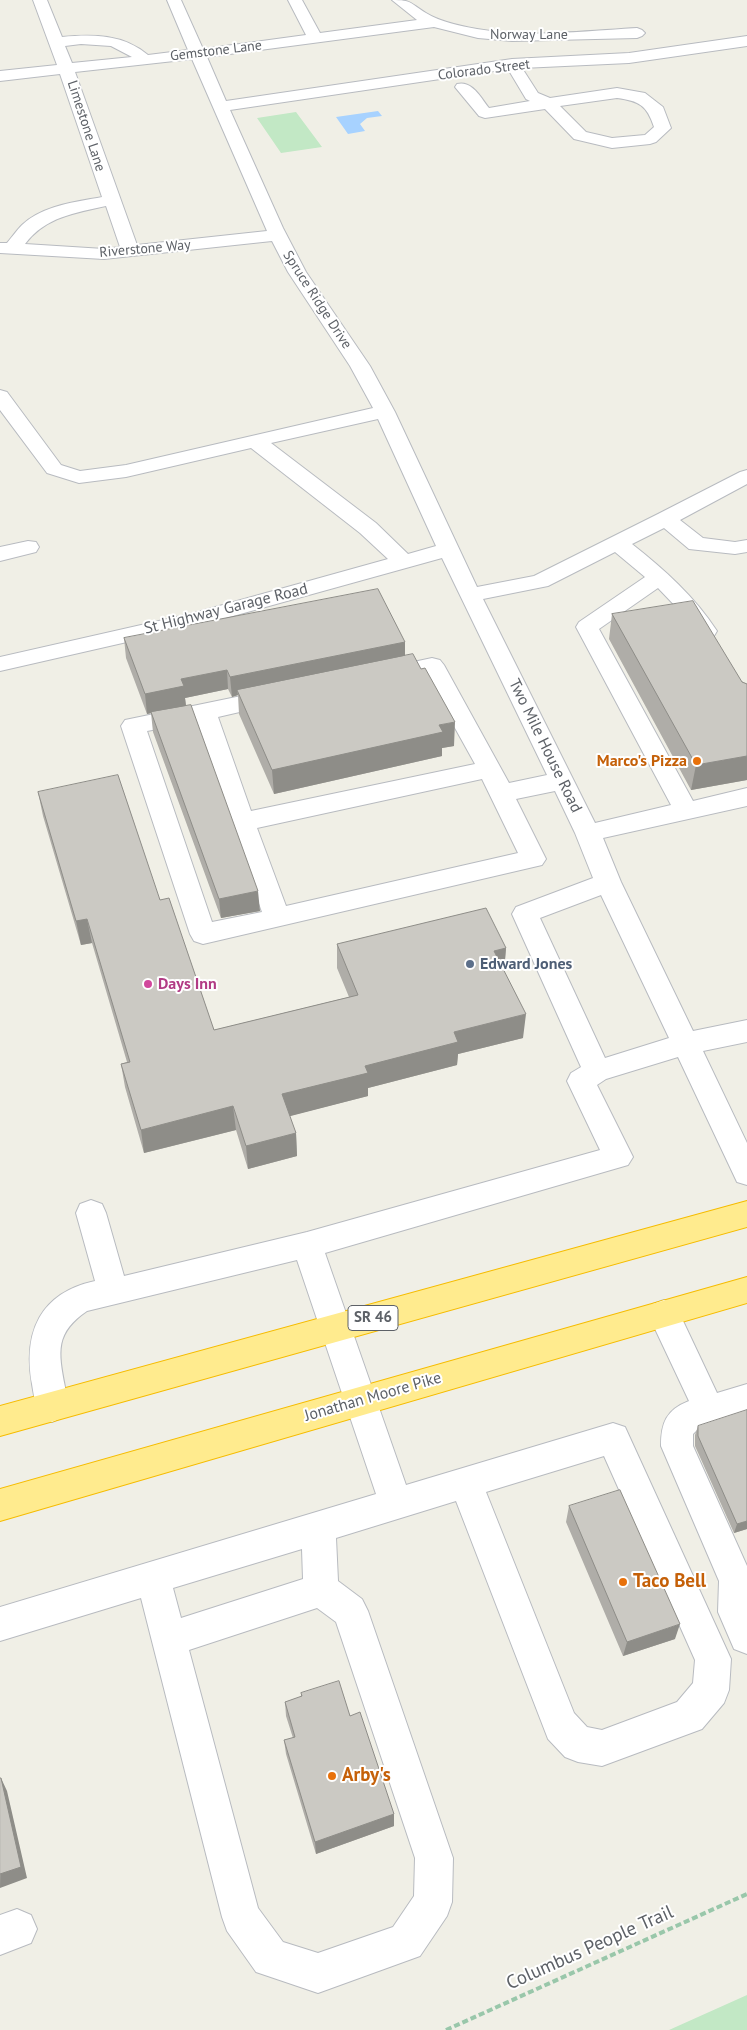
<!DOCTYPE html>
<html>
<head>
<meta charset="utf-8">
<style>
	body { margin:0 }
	canvas { display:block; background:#f0efe6 }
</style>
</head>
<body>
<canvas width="747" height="2030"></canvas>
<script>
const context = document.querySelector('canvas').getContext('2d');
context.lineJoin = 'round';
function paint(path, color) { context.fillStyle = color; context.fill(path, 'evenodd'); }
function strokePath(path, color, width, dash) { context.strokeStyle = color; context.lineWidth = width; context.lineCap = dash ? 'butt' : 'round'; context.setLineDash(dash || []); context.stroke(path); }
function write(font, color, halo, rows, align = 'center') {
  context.font = font + ' "PT Sans",sans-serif'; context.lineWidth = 4; context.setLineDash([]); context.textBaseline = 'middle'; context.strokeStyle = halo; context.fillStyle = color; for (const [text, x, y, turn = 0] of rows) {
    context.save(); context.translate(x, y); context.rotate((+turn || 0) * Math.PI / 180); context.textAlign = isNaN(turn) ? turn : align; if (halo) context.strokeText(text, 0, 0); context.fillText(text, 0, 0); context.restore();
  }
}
paint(new Path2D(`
	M296 112 322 147 281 153 257 118Z
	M747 1995V2030H669Z`), '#c2e8c5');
paint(new Path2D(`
	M378 111 382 116 367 118 360 124 365 131 348 134 336 117Z`), '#a7d2ff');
const minor = new Path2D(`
	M33 0H47L62 37C93 34 123 34 148 55L188 50 167 0H181L203 49 306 35 288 0H302L320 33 417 20 392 0C413 0 409 3 426 13 441 22 460 26 477 29 529 38 584 31 637 28L642 30 645 33 642 36 637 38 512 41 478 38 434 27 207 57 226 101 512 59 629 53 747 36V46L629 63 522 68 538 93 550 98 617 88 645 93 663 107 671 128 656 142 650 144 612 148 574 139 545 109 485 118 479 116 455 87 457 84C472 80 481 98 489 108L530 101 526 99 508 69 230 110 283 228 306 272 370 366 395 412 477 587 534 576 658 514 740 472 747 470V484L680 520 703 538 735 542 747 540V552L735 554 689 549 664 528 632 544C665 570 694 596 717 631L714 636 706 638 698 636 680 611 658 588 599 629 693 801 747 788V806L603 838 621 882 693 1031 747 1020V1042L703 1051 747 1143V1185L737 1182 678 1057 606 1079 597 1085 633 1157 628 1165 325 1253 406 1485 613 1423 625 1427 731 1659 729 1690 724 1703 702 1729 602 1766 578 1762 565 1757 548 1739 456 1501 336 1538 338 1581 362 1599 368 1611 453 1858 452 1902 447 1916 420 1956 318 1993 256 1972 227 1931 222 1917 141 1598 0 1641V1607L376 1494 297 1260 87 1311C55 1333 58 1351 65 1387 67 1400 69 1405 63 1417L52 1422 41 1417C35 1406 34 1396 32 1384 23 1332 40 1293 95 1281L76 1213 80 1204 91 1200 102 1204 106 1213 124 1276 307 1232 600 1150 567 1081 571 1073 581 1067 512 914 516 907 593 878 575 833 555 791 516 799 546 859 542 865 203 944 194 941 190 934 121 726 125 720 275 689 283 692 287 697 283 702 218 717 251 811 475 764 425 674 384 682 376 680 372 675 376 670 432 658 440 660 444 665 509 783 547 775 442 558 197 626 0 671V657L194 613 388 559 360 533 251 448 126 477 79 483 47 473 0 410V390L7 392 61 465 80 471 126 465 373 408 350 366 288 272 272 241 104 259 0 253V243H7C12 237 17 230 22 225 43 205 76 202 102 197L60 74 0 81V71L57 65ZM81 44 111 46 132 57 72 63 65 46ZM192 59 267 231 137 245 75 72ZM617 98C639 101 647 105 654 127L645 135 612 138 586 132 560 106ZM106 206 120 247 104 249 25 244C45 217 75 213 106 206ZM378 419 436 546 408 554 376 523 271 443ZM615 552 645 577 579 622 576 627 671 805 595 823 483 599 548 586ZM195 722 262 912 212 922 147 731ZM482 779 518 853 286 906 257 828ZM601 895 669 1038 605 1058 540 918ZM604 1456 695 1660 693 1683 677 1702 602 1730 587 1727 574 1713 486 1492ZM302 1549 303 1579 181 1618 173 1588ZM317 1608 336 1622 415 1858 414 1896 393 1927 318 1953 283 1942 258 1908 189 1650Z
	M28 541 36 542 39 547 36 552 0 561V547Z
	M664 1300 675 1304 717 1393 747 1384V1414L699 1428 693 1434V1446L747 1566V1654L734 1649 718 1612 719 1581 661 1446C661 1423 666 1410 689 1401L648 1314 653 1304Z
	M17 1909 31 1915 37 1929 31 1943 0 1955V1915Z`);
const highway = new Path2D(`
	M747 1201V1227L0 1436V1406Z
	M747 1277V1303L0 1521V1489Z`);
strokePath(minor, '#b8bbc0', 2);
strokePath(highway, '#f6bc00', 2);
strokePath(new Path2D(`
	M446 2030 747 1894`), '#99c7aa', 4, [6, 3]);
paint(minor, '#fff');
paint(highway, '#ffeb8e');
paint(new Path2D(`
	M612 614 747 684V780L691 790 609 639Z
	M124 638 405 642V656L454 746 442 748V756L274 794 239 714 238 695 232 697 228 689 185 698 186 706 260 911 221 918 153 732 151 713 147 714 126 658Z
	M38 792 160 900 214 1030 349 997 337 968V944L506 948 504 971 523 1038 458 1054 457 1065 368 1088V1096L289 1116 296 1133 297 1156 248 1169 236 1130 144 1153 125 1087 121 1064 127 1062 92 943 81 945 43 816Z
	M698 1426 747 1529 734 1533 695 1446V1435Z
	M569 1506 675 1639 623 1656 566 1522Z
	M301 1693 350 1716 394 1814V1826L316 1854 286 1754 284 1740 293 1738 286 1716 285 1702 301 1697Z`), '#afada8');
paint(new Path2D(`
	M405 642V662L237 690 238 695 232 697 230 677Z
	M227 670 228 689 185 698 186 706 147 714 145 694 181 679Z
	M455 722 454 746 442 748V756L274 794 272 770 439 725Z
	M747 756V780L691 790 696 765Z
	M258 891 260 911 221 918 219 899Z
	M87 919 92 943 81 945 76 921Z
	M506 948 504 972 494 951Z
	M526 1014 523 1038 458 1054 457 1065 368 1088V1096L283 1118 282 1094 365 1066 454 1032Z
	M233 1106 236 1130 144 1153 141 1130Z
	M296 1133 297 1156 248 1169 246 1146Z
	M747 1521V1529L734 1533 737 1524Z
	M680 1624 675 1639 623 1656 627 1642Z
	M1 1778 7 1791 27 1878 0 1888Z
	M394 1814V1826L316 1854 315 1842Z`), '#8e8d88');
const building = new Path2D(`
	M378 589 405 642 230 677 227 670 181 679 184 686 145 694 124 638Z
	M693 601 742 682 747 684V756L696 765 612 614Z
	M413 654 421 669 425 668 455 722 439 725 443 732 272 770 237 690Z
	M191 705 258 891 219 899 151 712Z
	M118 775 160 900 169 898 214 1030 358 995 337 944 486 908 506 948 494 951 526 1014 454 1032 458 1042 365 1066 368 1073 282 1094 296 1133 246 1146 233 1106 141 1130 121 1064 130 1062 87 919 76 921 38 792Z
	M747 1410V1521L737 1524 698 1436V1426Z
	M620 1490 680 1624 627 1642 569 1506Z
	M339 1681 350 1716 360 1712 394 1814 315 1842 284 1740 295 1737 285 1702 302 1696 301 1693Z
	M0 1778H1L21 1867 0 1874Z`);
paint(building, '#cbc9c3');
strokePath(building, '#8e8d88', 1);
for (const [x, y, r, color] of [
	[697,761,5,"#e8710a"],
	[470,964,5,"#5c6f8a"],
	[148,984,5,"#d1479c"],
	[623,1582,5,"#e8710a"],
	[332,1776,5,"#e8710a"]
]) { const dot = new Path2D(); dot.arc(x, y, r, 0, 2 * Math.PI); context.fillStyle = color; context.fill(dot); strokePath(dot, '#fff', 2); }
write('14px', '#5d6167', '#fff', [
	["Norway Lane",529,35],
	["Gemstone Lane",216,51,-7],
	["Colorado Street",484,70,-7],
	["Limestone Lane",86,126,72],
	["Riverstone Way",145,249,-5],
	["Spruce Ridge Drive",317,300,57]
]);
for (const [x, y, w] of [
	[373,1318,50]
]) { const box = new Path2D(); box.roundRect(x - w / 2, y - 12.5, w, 25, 4); context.fillStyle = '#fff'; context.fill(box); strokePath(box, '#5d6167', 1); }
write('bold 15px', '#5d6167', null, [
	["SR 46",373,1318]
]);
write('16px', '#5d6167', '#fff', [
	["St Highway Garage Road",226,609,-14],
	["Two Mile House Road",545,746,64],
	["Jonathan Moore Pike",373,1397,-16]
]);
write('bold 16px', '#c56008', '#fff', [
	["Marco's Pizza",687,761]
], 'right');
write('bold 16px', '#4e5e75', '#fff', [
	["Edward Jones",480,964]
], 'left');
write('bold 16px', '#b23c85', '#fff', [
	["Days Inn",158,984]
], 'left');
write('bold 19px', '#c56008', '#fff', [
	["Taco Bell",633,1582],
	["Arby's",342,1776]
], 'left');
write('19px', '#5d6167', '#fff', [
	["Columbus People Trail",590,1948,-24]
]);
</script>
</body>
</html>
